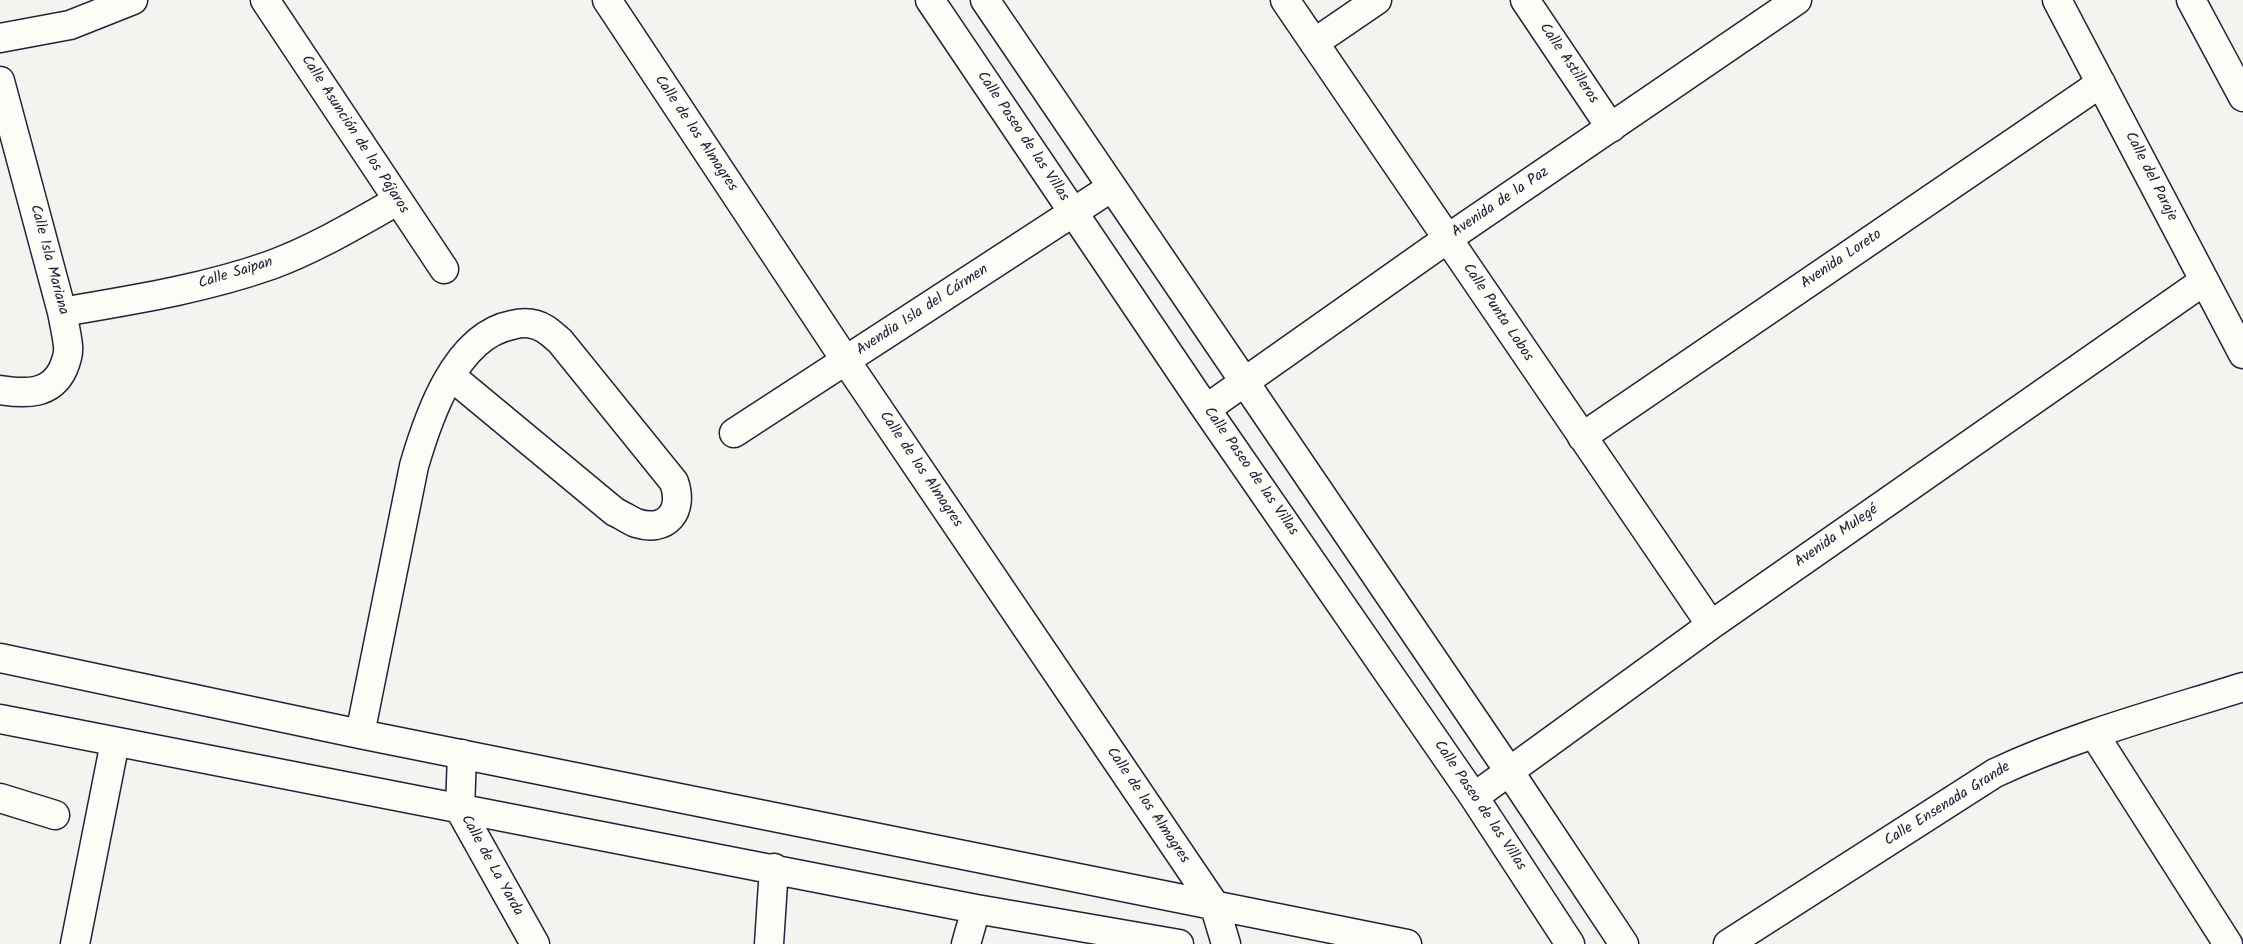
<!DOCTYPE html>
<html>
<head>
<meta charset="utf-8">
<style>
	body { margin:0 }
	canvas { display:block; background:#f4f3ef }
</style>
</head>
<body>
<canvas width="2243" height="944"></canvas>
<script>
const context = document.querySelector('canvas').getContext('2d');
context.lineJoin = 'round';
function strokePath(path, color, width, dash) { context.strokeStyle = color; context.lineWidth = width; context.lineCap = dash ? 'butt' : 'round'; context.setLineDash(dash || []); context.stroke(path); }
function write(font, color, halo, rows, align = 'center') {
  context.font = font + ' Kalam,sans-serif'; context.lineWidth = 4; context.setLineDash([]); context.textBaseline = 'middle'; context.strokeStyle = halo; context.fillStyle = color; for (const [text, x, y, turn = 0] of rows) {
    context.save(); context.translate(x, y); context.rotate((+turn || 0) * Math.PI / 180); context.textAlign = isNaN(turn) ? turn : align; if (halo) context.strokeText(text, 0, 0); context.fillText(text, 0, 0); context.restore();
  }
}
const minor = new Path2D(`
	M265 0 444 269
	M607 0 846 361 1214 904 1226 944
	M930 0 1206 409 1474 797 1570 944
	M985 0 1509 771 1624 944
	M1285 0 1711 625
	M1525 0 1611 128
	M2057 0 2243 354
	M2191 0 2243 97
	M0 38 70 25 133 0
	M1314 43 1377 0
	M0 81 62 312C64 323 67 335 68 346 69 354 66 362 63 369 51 395 26 394 0 390
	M62 312C132 300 203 289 271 265 315 249 356 224 397 201
	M1206 409 1447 239 1797 0
	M734 433 1112 187
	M1582 437 2101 83
	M0 658 360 734 1407 944
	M0 719 976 909 1179 944
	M360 734 414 466C428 418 455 336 512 325 524 322 534 322 545 329 550 332 555 337 560 341L674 482C684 511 667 533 636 523 629 520 622 515 615 512L451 376
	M2094 734 2228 944
	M462 754 460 810 535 944
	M1474 797 1711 625 2204 281
	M0 798 55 815
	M75 944 115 742
	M769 944 774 868
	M966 944 976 909
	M1728 944 1995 773C2074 736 2160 713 2243 687`);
strokePath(minor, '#22223b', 31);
strokePath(minor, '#fdfcf7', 28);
write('15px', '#22223b', '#fdfcf7', [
	["Calle Astilleros",1568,64,56],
	["Calle de los Almagres",695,134,56],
	["Calle Asunción de los Pájaros",354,135,57],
	["Calle Paseo de las Villas",1022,137,56],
	["Calle del Paraje",2150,177,63],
	["Avenida de la Paz",1501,203,-34],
	["Calle Isla Mariana",48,260,75],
	["Avenida Loreto",1842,260,-34],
	["Calle Saipan",236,274,-17],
	["Avendia Isla del Cármen",923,311,-33],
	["Calle Punta Lobos",1497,313,56],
	["Calle de los Almagres",920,470,56],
	["Calle Paseo de las Villas",1250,472,55],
	["Avenida Mulegé",1837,537,-35],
	["Calle Ensenada Grande",1948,805,-32],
	["Calle de los Almagres",1147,806,56],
	["Calle Paseo de las Villas",1479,806,56],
	["Calle de La Yarda",491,866,61]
]);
</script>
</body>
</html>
